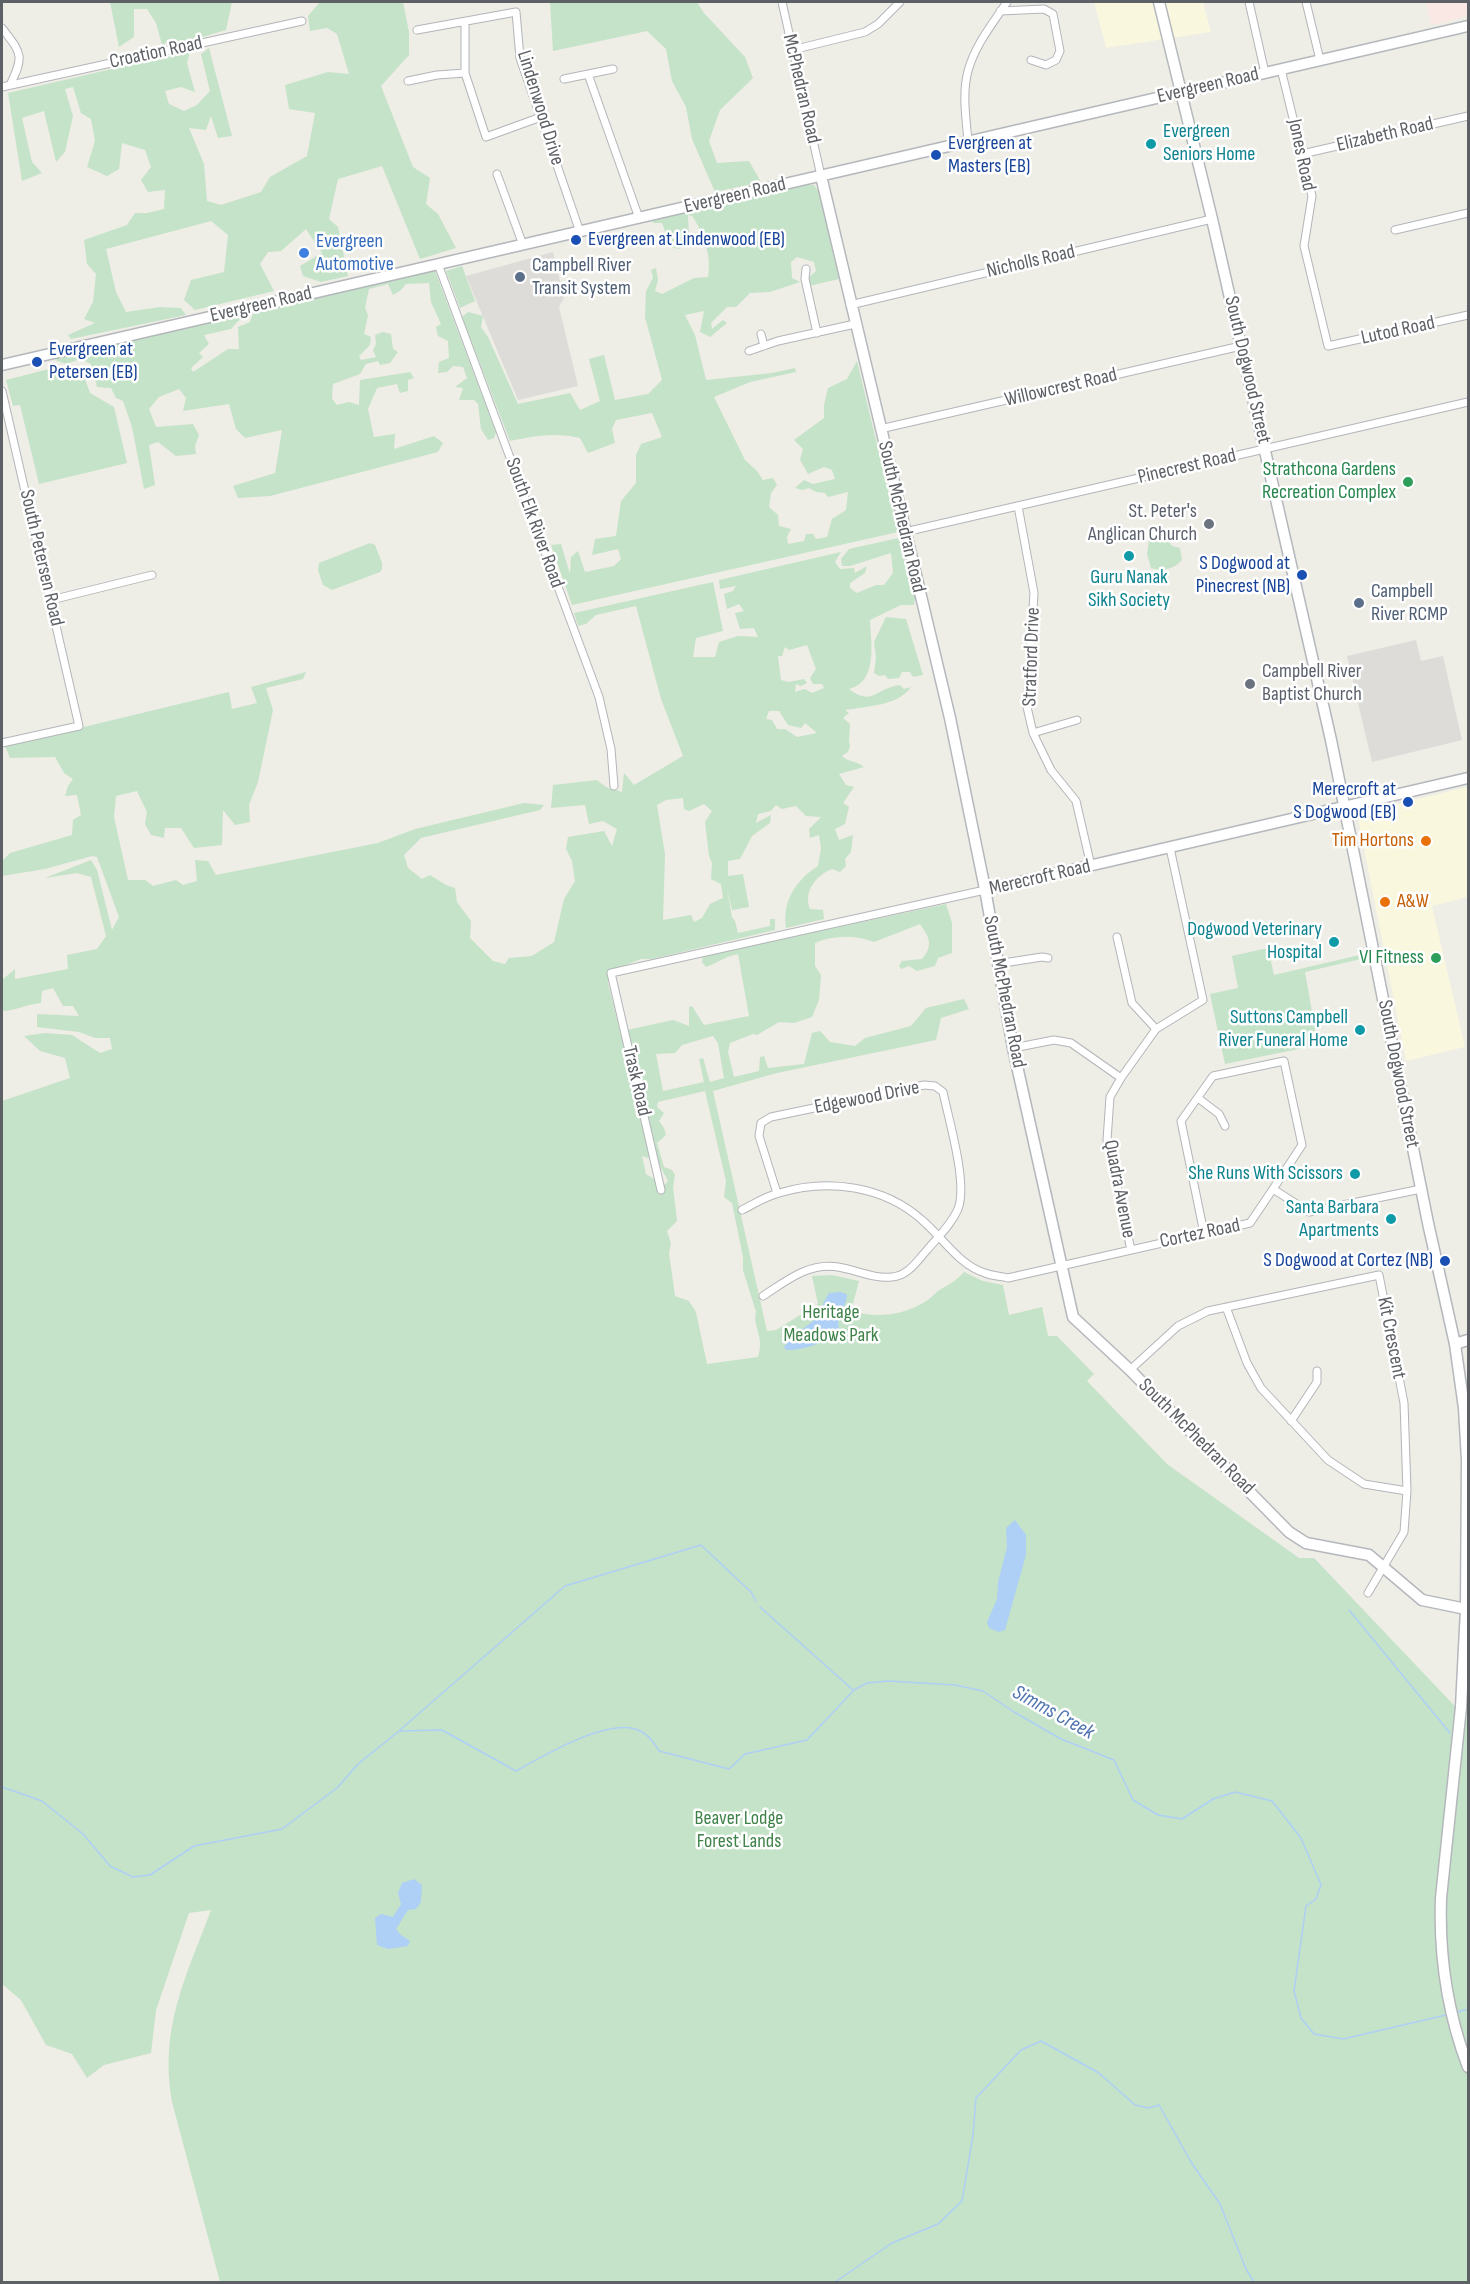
<!DOCTYPE html>
<html>
<head>
<meta charset="utf-8">
<style>
	body { margin:0 }
	#map { position:relative; width:1470px; height:2284px; overflow:hidden; background:#eeede6; font-family:"Sofia Sans Condensed",sans-serif }
	canvas { display:block }
	.frame { position:absolute; inset:0; border:3px solid #5d6065; pointer-events:none }
</style>
</head>
<body>
<div id="map">
<canvas width="1470" height="2284"></canvas>
<div class="frame"></div>
</div>
<script>
const context = document.querySelector('canvas').getContext('2d');
context.lineJoin = 'round';
function paint(path, color) { context.fillStyle = color; context.fill(path, 'evenodd'); }
function strokePath(path, color, width, dash) { context.strokeStyle = color; context.lineWidth = width; context.lineCap = dash ? 'butt' : 'round'; context.setLineDash(dash || []); context.stroke(path); }
function write(font, color, halo, rows, align = 'center') {
  context.font = font + ' "Sofia Sans Condensed",sans-serif'; context.lineWidth = 5; context.setLineDash([]); context.textBaseline = 'middle'; context.strokeStyle = halo; context.fillStyle = color; for (const [text, x, y, turn = 0] of rows) {
    context.save(); context.translate(x, y); context.rotate((+turn || 0) * Math.PI / 180); context.textAlign = isNaN(turn) ? turn : align; if (halo) context.strokeText(text, 0, 0); context.fillText(text, 0, 0); context.restore();
  }
}
paint(new Path2D(`
	M1094 2H1203L1211 32 1106 48Z
	M1468 787V897L1432 906 1465 1047 1406 1061 1357 813Z`), '#faf7df');
paint(new Path2D(`
	M553 252 564 298 559 307 578 386 518 400 466 276Z
	M1416 640 1421 661 1443 656 1462 740 1372 762 1347 656Z`), '#dddcd8');
paint(new Path2D(`
	M1426 2H1468V16L1431 25Z`), '#f9e8e4');
paint(new Path2D(`
	M110 2H232L226 30 189 41H170L162 45 156 23 147 9H134V37L119 47Z
	M320 2H403L409 32V55L381 86 413 167 430 178 426 204 438 214 456 248 420 259 382 166 338 179 329 219 338 227 348 276 321 282 303 276 300 266 322 253 306 229 281 251 268 252 260 264 274 291 195 310 184 300 191 280 224 272 228 235 211 221 106 249 116 292 126 312 160 307 181 308 186 315 71 339 68 335 95 323 84 319 93 302 96 274 87 264 84 240 127 225 135 213H147L164 209 165 190 148 192 141 180 151 167 145 150 122 143 119 169 107 176 87 167 95 141 91 119 81 113 73 87 65 89 73 116 65 152 56 162 44 111 22 118 32 162 42 173 22 181 8 93 190 51 187 63 195 92 181 87 165 91 169 104 184 111 197 105 210 91 201 54 209 48 232 136 218 138 211 116 206 130 189 128 204 164 207 201 221 205 261 192 270 177 307 156 315 113 289 109 285 85 328 72 349 74 337 34 327 28 310 31 308 16Z
	M550 2H697L704 13 745 57 753 78 720 110 709 141 717 163 749 161 761 182 715 192 692 139 686 107 672 81 666 49 647 31 553 51Z
	M799 185H814L819 192 839 279 809 286 807 279 816 271 814 262 797 257 791 262 792 278 800 282 770 292 750 293 736 307H727L711 323 712 329 723 320 727 323 710 337 700 332 704 311 685 315 695 335 706 380 772 373 795 368 796 372 750 382 714 397 745 460 757 471 763 480 773 478 777 485 771 493 769 507 778 515 779 526 791 529 787 537 788 544 804 541 806 534H813L816 539 827 537 832 519 846 510 848 492 828 497 825 493 816 492 809 488 802 490 795 488 804 480 813 484 835 479 832 470 824 467 808 474 800 460 803 449 794 440 824 418V405L828 388 847 379 857 361 898 532 572 605 551 545 561 544 570 574 571 557 578 551 585 572 614 566 621 559 618 549 592 555 595 539 616 536 621 501 636 483V455L641 444 662 437 652 413 616 420 612 429 615 443 588 453 580 438C556 432 534 436 510 441L462 317 468 312 483 316 481 327 488 337 518 404 570 393 580 410 600 401 589 359 604 355 615 400 648 394 662 380 645 317 646 291 653 278 651 270 656 268 658 280 655 291 662 294 694 278 708 277C712 257 704 233 692 216L688 215 689 238 679 249 671 247 662 223H653L652 219Z
	M462 266 475 301 460 308 446 271Z
	M434 268 496 432 494 438 488 440 481 429 478 404 474 400H459L463 388 455 387 467 378 463 367 453 366 447 372 438 373 439 362 449 358 448 341 438 336 436 327 441 324 431 302 429 283 406 284 401 290 393 295 388 284 369 289 365 308 368 315 364 334 371 337 370 345 359 356 361 360 376 357 373 350 376 344 375 335 383 332 391 334 393 349 398 352 390 363 380 365 378 361 366 364 360 374 333 384 332 399 337 405 349 402 359 405 360 380 410 372 414 378 408 380V391L400 393 397 384 377 388 368 409 374 437 395 434 394 449 434 436 443 443 438 452 270 496 238 498 233 486 275 473 282 430 245 438 236 429 229 404 183 411 186 398 179 389 159 397 149 409 156 427 193 424 199 435 195 446 196 454 176 456 158 442 149 445 155 485 144 489 132 427 123 401 116 398 111 388 97 387 91 364 80 359 66 364 55 360 63 354 249 312 245 318 238 321 231 329 204 335 209 344 199 353 203 357 191 368 193 372 228 349H239L238 327 250 322 254 310Z
	M57 367 85 379 90 393 114 407 127 463 39 484 20 405 13 406 6 380Z
	M903 537 916 593 914 605H901L870 620C871 643 878 682 849 689 873 707 876 688 900 685L904 689 911 687C898 706 867 706 845 710L849 713 843 718 850 724 849 741 850 746 848 752 842 756C848 762 857 761 864 767L839 774 846 785 854 787 843 803 849 807 845 824 835 829 839 840 853 835 851 852 845 859 846 866 840 872 832 869C816 875 803 892 810 909L823 910 824 919 786 928C782 901 796 880 818 866L821 848 819 835 810 838 809 829 821 817 806 816 796 806 782 809 776 805 771 811 758 814 756 823 771 815 770 823 752 836 740 859 728 861V876L743 874 749 907 732 910 727 889 732 917 735 921 738 933 770 926V919H775V930L652 959H641L608 972V983L651 1159 642 1156 646 1174 664 1185 668 1181 659 1164 627 1030 673 1020 689 1026V1007L692 1006 704 1025 749 1016 738 954C724 957 719 962 706 967L702 962 703 956 946 904 952 923V953L938 958 935 966 917 971 909 966 901 969 899 966 902 961 922 959C934 945 929 937 920 924L874 942C855 935 833 935 815 943V966L821 975 819 1000 812 1017 794 1023 779 1022 757 1035 753 1034 730 1043 728 1052 734 1077 759 1071 760 1057 764 1056 768 1068 804 1064 812 1033 820 1031 830 1042 855 1046 865 1038 911 1026 926 1008 964 999 969 1009 941 1018 936 1040 777 1073 713 1091 767 1331 776 1330 818 1304 812 1276 832 1275 859 1281 851 1311C876 1318 901 1316 923 1303 929 1300 933 1295 938 1291 948 1285 956 1281 964 1272L983 1281 1003 1285 1009 1315 1042 1307 1048 1336H1057L1094 1374 1087 1381 1167 1464 1299 1558H1314L1468 1720V2282H220L172 2102C159 2028 186 1977 211 1910L189 1913 156 2010 151 2053 104 2065 87 2078 72 2054 46 2045 21 2000 2 1984V1101L70 1078 65 1058 40 1051 24 1036 45 1033 72 1035 100 1053 112 1049 110 1038H95L79 1032 37 1027V1014L79 1016 73 1006H63L53 988 42 991 41 1003C26 1004 15 1011 2 1011V980L15 969V979L68 969 67 955 97 949 106 936 91 877 77 873 45 878 91 860 97 870 112 930 119 917 97 857 92 856 45 869 2 876V861L10 853 72 835 73 820 81 815 77 795 65 796 68 786 73 779 64 773 55 757 10 758 5 746 229 692 232 709 257 703 251 687 306 672 303 679 266 688 273 710 258 782 249 805 250 822 235 825 223 810 222 845 194 848 181 828H165L164 838 151 835 145 824 147 812 137 791 116 796 114 817 128 880H145L153 886 176 880 183 885 197 881 195 860 208 861 216 875 378 843 415 829 524 803 544 805 540 810 421 838 404 855 408 868 422 879 430 875 446 885 455 888 457 902 471 921 470 938 493 961 505 964 509 958 532 956 554 942 564 899 575 881 572 861 566 849 568 837 604 831 612 846 617 829 603 821 589 824 585 805 551 808 553 785 597 780 606 787 622 792 624 773 634 785 683 756 661 699 636 606 596 615 586 624 578 626 574 613 713 582 723 631 696 638 693 657H715L719 642 738 636 758 637 754 628 740 629 735 613 744 611 739 604 727 609 724 594 733 591 736 586 720 589 719 580 841 552 835 562 840 569 854 568 855 573 867 566 865 573 850 583V588L857 593 876 585H884L893 573 891 553 850 566H842L841 559 849 549ZM807 645 816 669 810 678 813 684H822L824 688 812 693 805 689 795 692 796 684 801 686 807 683 804 679 789 682 781 680 778 656H782L785 647 789 650ZM769 711H779L788 725 801 728 805 723 817 733 797 737 785 729H777L772 720 766 719ZM683 798 684 809 689 811 704 804 712 811 705 822 709 856 712 863 711 879 721 884 723 898 710 904 702 918 694 922 691 915 663 920 665 854 657 805 666 800ZM713 1036 718 1043 724 1078 710 1082 703 1058 699 1059 704 1082 663 1091 656 1054 675 1053 682 1045ZM705 1091 726 1181 724 1197 732 1203 743 1257V1270L756 1312C752 1327 765 1336 758 1357L707 1364 696 1312 689 1301 675 1296 669 1253 671 1243 667 1231 677 1221 673 1187 675 1175 672 1170 664 1167 657 1143 666 1135 664 1128 659 1121 664 1113 657 1107 658 1102Z
	M1166 537 1172 546 1180 548 1182 560C1173 569 1164 572 1151 568L1147 554 1149 541Z
	M370 543 375 545 382 563V569L380 572 332 590 323 585 318 570 319 563Z
	M886 617 906 619 923 675 913 677 910 672H902L899 678 888 679 885 675 879 676 874 673 876 658 874 642Z
	M1268 948 1274 975 1360 955 1361 959 1305 972 1318 1045 1225 1064 1210 994 1238 988 1232 956Z`), '#c5e3c8');
paint(new Path2D(`
	M840 1292 847 1294C847 1308 836 1311 839 1330 824 1343 806 1350 786 1350L784 1347C795 1333 809 1325 822 1314L823 1304 829 1293Z
	M1015 1520 1026 1535V1555L1005 1630 999 1632 989 1628 987 1622 997 1599 998 1582 1007 1547 1006 1528Z
	M414 1879 422 1885 421 1902 416 1909 408 1910 396 1929 401 1935 410 1941 408 1946 388 1949 377 1945 375 1918 381 1914 393 1917 401 1904 398 1893 402 1883Z`), '#aecff6');
strokePath(new Path2D(`
	M760 1607 853 1690
	M1349 1610 1450 1733
	M400 1730 565 1586 701 1545 751 1592 756 1601
	M2 1787 42 1801 83 1834 110 1866 133 1877 150 1875 194 1846 282 1829 337 1788 358 1764 399 1731 442 1730 516 1771C543 1756 604 1720 635 1729 646 1732 654 1742 659 1751L729 1769 745 1754 807 1740 854 1690 867 1683 888 1681 955 1685 983 1691 1014 1712 1061 1739 1114 1760 1133 1800 1158 1815 1182 1819 1213 1799 1235 1792 1272 1801 1301 1838 1321 1885 1316 1899 1306 1906 1294 1991 1301 2018 1314 2034 1343 2039 1446 2015
	M1457 2012 1468 2009
	M835 2282 892 2243 938 2224 962 2201 973 2135 976 2098 1021 2050 1041 2041 1099 2073 1135 2105 1149 2108 1159 2105 1191 2162 1220 2204 1246 2269 1254 2282`), '#aecff6', 1.5);
const street = new Path2D(`
	M782 2 821 176
	M1249 2 1265 73
	M1306 2 1320 60
	M1000 11 1044 9 1053 14 1060 51 1056 60 1046 65 1031 60
	M465 22V73L486 137 541 117
	M2 28C21 53 25 55 10 85
	M417 30 516 12 520 58 580 232
	M792 50 865 32 878 24 900 2
	M1281 69 1312 196 1304 246 1328 346 1468 315
	M588 74 639 218
	M564 79 613 69
	M408 81 437 75 465 73
	M2 87 302 21
	M968 141C966 118 962 93 968 71 975 45 993 23 1007 2
	M1302 154 1468 116
	M497 174 523 245
	M1395 230 1468 213
	M438 264 599 697 611 749 614 786
	M806 269 805 279 817 333
	M850 305 1212 219
	M761 334 764 346
	M749 351 778 341 855 324
	M2 391 79 726 2 743
	M880 429 1241 346
	M1018 506 1034 593 1027 707 1033 733 1051 770 1076 801 1091 866
	M905 532 1468 402
	M51 600 152 575
	M1033 733 1077 720
	M1117 937 1132 1003 1156 1029
	M997 964 1042 957 1048 958
	M1013 1048 1054 1040 1071 1043 1121 1078
	M1198 1098 1219 1114 1225 1126
	M661 1190 611 973 985 890
	M742 1210C754 1204 766 1196 779 1193 828 1178 884 1186 922 1220 942 1237 960 1266 985 1273 992 1276 1000 1276 1008 1278L1250 1223 1273 1189 1309 1212 1421 1189
	M1204 1233 1181 1121 1213 1076 1284 1061 1302 1145 1273 1189
	M1131 1250 1107 1140 1110 1097 1121 1078 1156 1029 1203 1000 1170 848
	M763 1296C786 1281 809 1262 838 1267 857 1270 873 1279 892 1277 908 1276 917 1261 927 1250 938 1237 951 1225 958 1209 968 1184 949 1121 943 1092L935 1086 924 1085 771 1117 761 1123 759 1136 777 1193
	M1226 1307 1247 1363 1261 1388 1328 1460 1364 1484 1407 1491
	M1130 1370 1178 1326 1208 1311 1379 1275 1404 1403 1407 1491 1404 1532 1368 1593
	M1291 1421 1317 1382V1371`);
const secondary = new Path2D(`
	M1159 2 1212 219 1331 740 1428 1223 1455 1344 1464 1408 1467 1460 1466 1609 1461 1707 1441 1898C1439 1956 1447 2012 1468 2067
	M821 176 950 718 985 889 1013 1048 1073 1317 1130 1370 1289 1532 1306 1543 1369 1555 1422 1600 1466 1609
	M2 365 1468 26
	M985 890 1468 778
	M1455 1344 1468 1340`);
strokePath(street, '#b3b5b9', 9);
strokePath(secondary, '#b4b7bc', 13);
strokePath(street, '#fff', 7);
strokePath(secondary, '#fff', 10);
for (const [x, y, r, color] of [
	[1151,144,6,"#0f9aa8"],
	[936,155,6,"#1a4fb4"],
	[576,240,6,"#1a4fb4"],
	[304,253,6,"#3f7fe0"],
	[520,277,6,"#5c6f8a"],
	[37,362,6,"#1a4fb4"],
	[1408,482,6,"#2e9e5b"],
	[1209,524,6,"#6b7280"],
	[1129,556,6,"#0f9aa8"],
	[1302,575,6,"#1a4fb4"],
	[1359,603,6,"#5c6f8a"],
	[1250,684,6,"#6b7280"],
	[1408,802,6,"#1a4fb4"],
	[1426,841,6,"#e8710a"],
	[1385,902,6,"#e8710a"],
	[1334,942,6,"#0f9aa8"],
	[1436,958,6,"#2e9e5b"],
	[1360,1030,6,"#0f9aa8"],
	[1355,1174,6,"#0f9aa8"],
	[1391,1219,6,"#0f9aa8"],
	[1445,1261,6,"#1a4fb4"]
]) { const dot = new Path2D(); dot.arc(x, y, r, 0, 2 * Math.PI); context.fillStyle = color; context.fill(dot); strokePath(dot, '#fff', 2); }
write('20px', '#5d6065', '#fff', [
	["Croation Road",156,53,-12],
	["Evergreen Road",1208,86,-13],
	["McPhedran Road",801,89,77],
	["Lindenwood Drive",540,108,73],
	["Elizabeth Road",1385,135,-13],
	["Jones Road",1301,155,78],
	["Evergreen Road",735,196,-13],
	["Nicholls Road",1031,262,-13],
	["Evergreen Road",261,305,-13],
	["Lutod Road",1398,331,-12],
	["South Dogwood Street",1247,370,77],
	["Willowcrest Road",1061,388,-13],
	["Pinecrest Road",1187,467,-13],
	["South McPhedran Road",901,517,77],
	["South Elk River Road",534,523,70],
	["South Petersen Road",41,558,77],
	["Stratford Drive",1032,657,-88],
	["Merecroft Road",1040,878,-13],
	["South McPhedran Road",1004,992,79],
	["South Dogwood Street",1398,1074,79],
	["Trask Road",636,1081,77],
	["Edgewood Drive",867,1098,-11],
	["Quadra Avenue",1119,1189,79],
	["Cortez Road",1200,1234,-12],
	["Kit Crescent",1391,1338,79],
	["South McPhedran Road",1196,1437,45]
]);
write('20px', '#0d838f', '#fff', [
	["Evergreen",1163,132,"left"],
	["Seniors Home",1163,155,"left"],
	["Guru Nanak",1129,578,"center"],
	["Sikh Society",1129,601,"center"],
	["Dogwood Veterinary",1322,930],
	["Hospital",1322,953],
	["Suttons Campbell",1348,1018],
	["River Funeral Home",1348,1041],
	["She Runs With Scissors",1343,1174],
	["Santa Barbara",1379,1208],
	["Apartments",1379,1231]
], 'right');
write('20px', '#164399', '#fff', [
	["Evergreen at",948,144],
	["Masters (EB)",948,167],
	["Evergreen at Lindenwood (EB)",588,240],
	["Evergreen at",49,350],
	["Petersen (EB)",49,373],
	["S Dogwood at",1290,564,"right"],
	["Pinecrest (NB)",1290,587,"right"],
	["Merecroft at",1396,790,"right"],
	["S Dogwood (EB)",1396,813,"right"],
	["S Dogwood at Cortez (NB)",1433,1261,"right"]
], 'left');
write('20px', '#366cbe', '#fff', [
	["Evergreen",316,242],
	["Automotive",316,265]
], 'left');
write('20px', '#4e5e75', '#fff', [
	["Campbell River",532,266],
	["Transit System",532,289],
	["Campbell",1371,592],
	["River RCMP",1371,615]
], 'left');
write('20px', '#27864d', '#fff', [
	["Strathcona Gardens",1396,470],
	["Recreation Complex",1396,493],
	["VI Fitness",1424,958]
], 'right');
write('20px', '#5b616d', '#fff', [
	["St. Peter's",1197,512],
	["Anglican Church",1197,535],
	["Campbell River",1262,672,"left"],
	["Baptist Church",1262,695,"left"]
], 'right');
write('20px', '#c56008', '#fff', [
	["Tim Hortons",1414,841],
	["A&W",1397,902,"left"]
], 'right');
write('20px', '#3f8249', '#fff', [
	["Heritage",831,1313],
	["Meadows Park",831,1336],
	["Beaver Lodge",739,1819],
	["Forest Lands",739,1842]
]);
write('italic 21px', '#4f74b0', '#fff', [
	["Simms Creek",1053,1713,29]
]);
</script>
</body>
</html>
